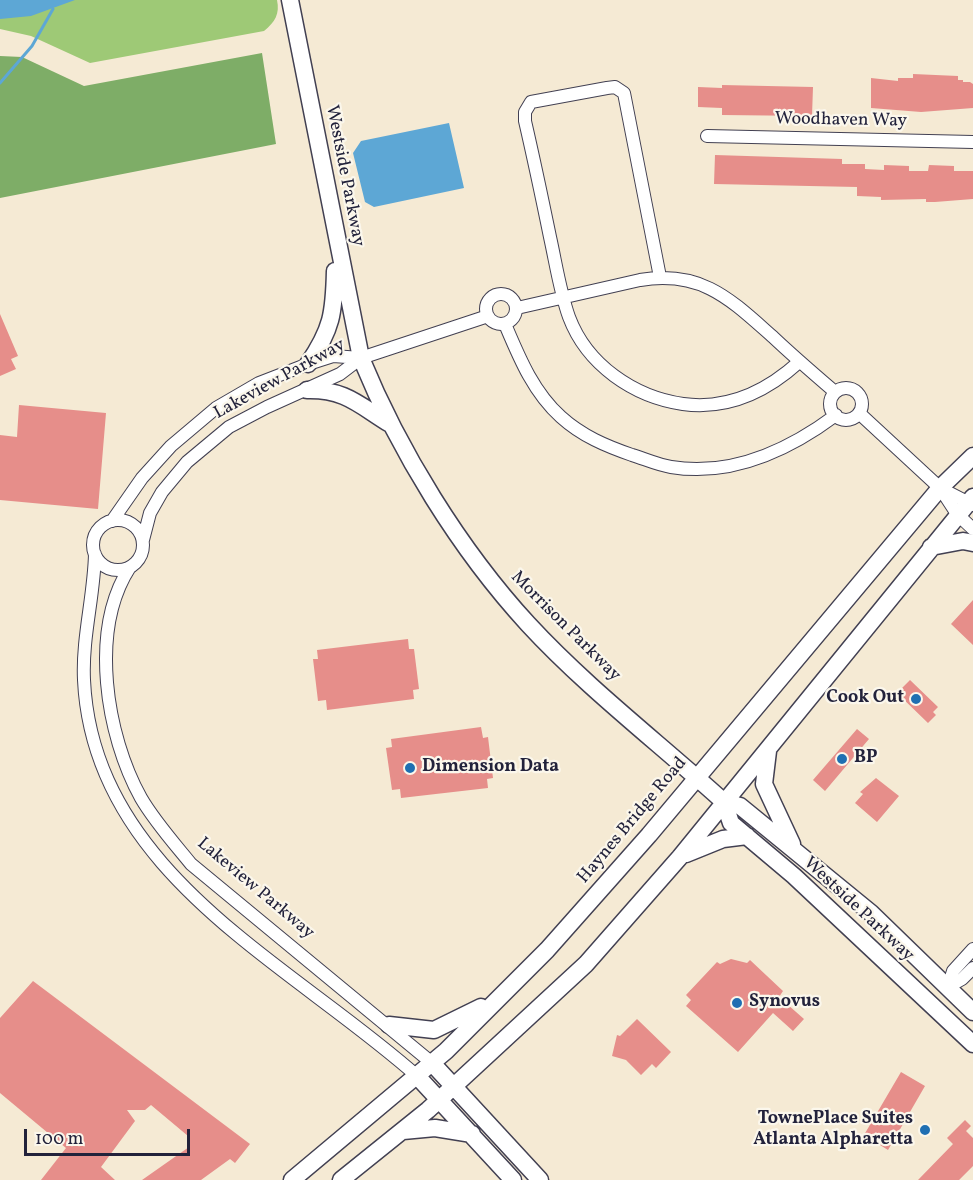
<!DOCTYPE html>
<html>
<head>
<meta charset="utf-8">
<style>
	body { margin:0 }
	#map { position:relative; width:973px; height:1180px; overflow:hidden; background:#f5ead4; font-family:Vollkorn,serif }
	canvas { display:block }
	.scale { position:absolute; left:24px; top:1129px; width:166px; height:27px; box-sizing:border-box; border:3px solid #22223b; border-top:0; padding-left:8px; font-size:18px; line-height:21px; white-space:nowrap; color:#22223b; -webkit-text-stroke:4px #fbf7ec; paint-order:stroke }
</style>
</head>
<body>
<div id="map">
<canvas width="973" height="1180"></canvas>
<div class="scale">100 m</div>
</div>
<script>
const context = document.querySelector('canvas').getContext('2d');
context.lineJoin = 'round';
function paint(path, color) { context.fillStyle = color; context.fill(path, 'evenodd'); }
function strokePath(path, color, width, dash) { context.strokeStyle = color; context.lineWidth = width; context.lineCap = dash ? 'butt' : 'round'; context.setLineDash(dash || []); context.stroke(path); }
function write(font, color, halo, rows, align = 'center') {
  context.font = font + ' Vollkorn,serif'; context.lineWidth = 4.5; context.setLineDash([]); context.textBaseline = 'middle'; context.strokeStyle = halo; context.fillStyle = color; for (const [text, x, y, turn = 0] of rows) {
    context.save(); context.translate(x, y); context.rotate((+turn || 0) * Math.PI / 180); context.textAlign = isNaN(turn) ? turn : align; if (halo) context.strokeText(text, 0, 0); context.fillText(text, 0, 0); context.restore();
  }
}
paint(new Path2D(`
	M0 0H277C280 14 275 22 264 31L90 63 31 36 0 29Z`), '#9ec976');
paint(new Path2D(`
	M262 53 276 144 0 198V56L22 57 84 86Z`), '#7ead67');
paint(new Path2D(`
	M0 0H75L31 16 0 19Z
	M449 123 464 188 374 207 365 202 353 153 361 141Z`), '#5da7d5');
strokePath(new Path2D(`
	M0 83 32 46 53 9`), '#5da7d5', 3);
paint(new Path2D(`
	M913 74 958 76V80H963V82H970L973 84V108L921 112 871 108V78L898 81V78H913Z
	M722 85 813 87 812 116 722 115V108L698 107V87L722 88Z
	M715 155 842 159V164H865V169L884 170V165L909 166V171H928L929 165 954 166V171H973V199L935 202H926V199L881 200V197L857 196V187L714 184Z
	M0 314 18 356 11 359 16 369 0 376Z
	M19 405 106 413 98 509 0 500V435L17 437Z
	M973 600V645L951 624Z
	M408 639 409 649H414L419 689 413 690 414 699 327 710 326 700 318 701 313 659H318L317 650Z
	M910 680 938 707 933 712 936 715 928 723 897 693Z
	M481 727 483 738 488 737 493 778 487 779 488 788 401 798 400 789 392 790 386 748 392 747 391 739Z
	M857 729 869 739 825 791 813 780Z
	M876 778 899 796 877 822 855 803 863 794 860 792Z
	M731 959 747 963 750 960 783 991 779 997 804 1019 793 1031 773 1013 738 1052 686 1006 691 1000 686 995 717 962 720 964Z
	M33 981 250 1144 235 1163 230 1159 201 1180H142L189 1147 188 1136 151 1105 145 1110H127L135 1121 101 1167 115 1180H41L66 1148 0 1093V1018Z
	M637 1019 671 1052 656 1068 652 1064 641 1075 626 1060 612 1056 617 1035 620 1036Z
	M901 1072 925 1086 888 1150 864 1135Z
	M965 1120 971 1126 966 1131 973 1138V1166L959 1180H918L953 1144 947 1138Z`), '#e68e8a');
const street = new Path2D(`
	M707 136 973 142
	M660 277 624 93 615 87 607 88 531 102 525 112V121C534 160 542 198 550 237 556 264 560 292 569 317 587 365 634 397 683 404 728 410 767 391 799 362
	M486 309a15 15 0 1 1 30 0a15 15 0 1 1-30 0Z
	M517 308 640 280C702 270 730 299 773 337 793 356 814 374 835 392
	M505 324C519 357 533 392 561 417 582 436 606 446 632 455 645 459 658 465 671 467 732 477 789 450 836 415
	M830 404a16 16 0 1 1 32 0a16 16 0 1 1-32 0Z
	M859 413 940 488 957 514 973 529
	M940 488 973 505
	M93 545a25 25 0 1 1 50 0a25 25 0 1 1-50 0Z
	M112 521 142 478 171 446 216 408 259 383 308 364 333 356 361 358
	M143 540 150 513 162 492 187 462 229 427 267 407 340 374 361 358 488 316
	M95 554C94 597 82 637 84 680 93 873 290 963 417 1076
	M130 567C89 630 106 735 141 798 155 822 174 843 191 864L432 1063
	M948 987 953 971 973 949
	M948 987 962 979 973 968`);
const secondary = new Path2D(`
	M290 0 361 358C399 451 460 550 528 624 587 688 659 743 724 802L740 806 871 913 973 1012
	M308 364C332 329 334 313 335 271
	M307 390C345 389 359 405 390 424
	M931 547 963 541 973 543
	M768 751 764 784 792 844
	M724 802 731 823 794 876 973 1044
	M686 854 723 839 747 836
	M389 1025 434 1030 481 1007
	M432 1063 540 1180
	M417 1076 513 1180
	M403 1131 435 1128 472 1134
	M292 1180 446 1051 547 950 649 835 940 488 973 456
	M341 1180 428 1110 586 964 680 857 973 497`);
strokePath(street, '#424052', 14);
strokePath(secondary, '#424052', 19);
strokePath(street, '#fff', 12);
strokePath(secondary, '#fff', 16);
for (const [x, y, r, color] of [
	[916,699,6,"#1f6fb2"],
	[842,759,6,"#1f6fb2"],
	[410,768,6,"#1f6fb2"],
	[737,1003,6,"#1f6fb2"],
	[925,1130,6,"#1f6fb2"]
]) { const dot = new Path2D(); dot.arc(x, y, r, 0, 2 * Math.PI); context.fillStyle = color; context.fill(dot); strokePath(dot, '#fbf7ec', 2); }
write('18px', '#22223b', '#fbf7ec', [
	["Woodhaven Way",841,121,1],
	["Westside Parkway",344,176,79],
	["Lakeview Parkway",280,380,-29],
	["Morrison Parkway",565,627,45],
	["Haynes Bridge Road",633,821,-50],
	["Lakeview Parkway",255,889,40],
	["Westside Parkway",858,910,43]
]);
write('bold 18px', '#22223b', '#fbf7ec', [
	["Cook Out",904,699,"right"],
	["BP",854,759],
	["Dimension Data",422,768],
	["Synovus",749,1003],
	["TownePlace Suites",913,1120,"right"],
	["Atlanta Alpharetta",913,1141,"right"]
], 'left');
</script>
</body>
</html>
